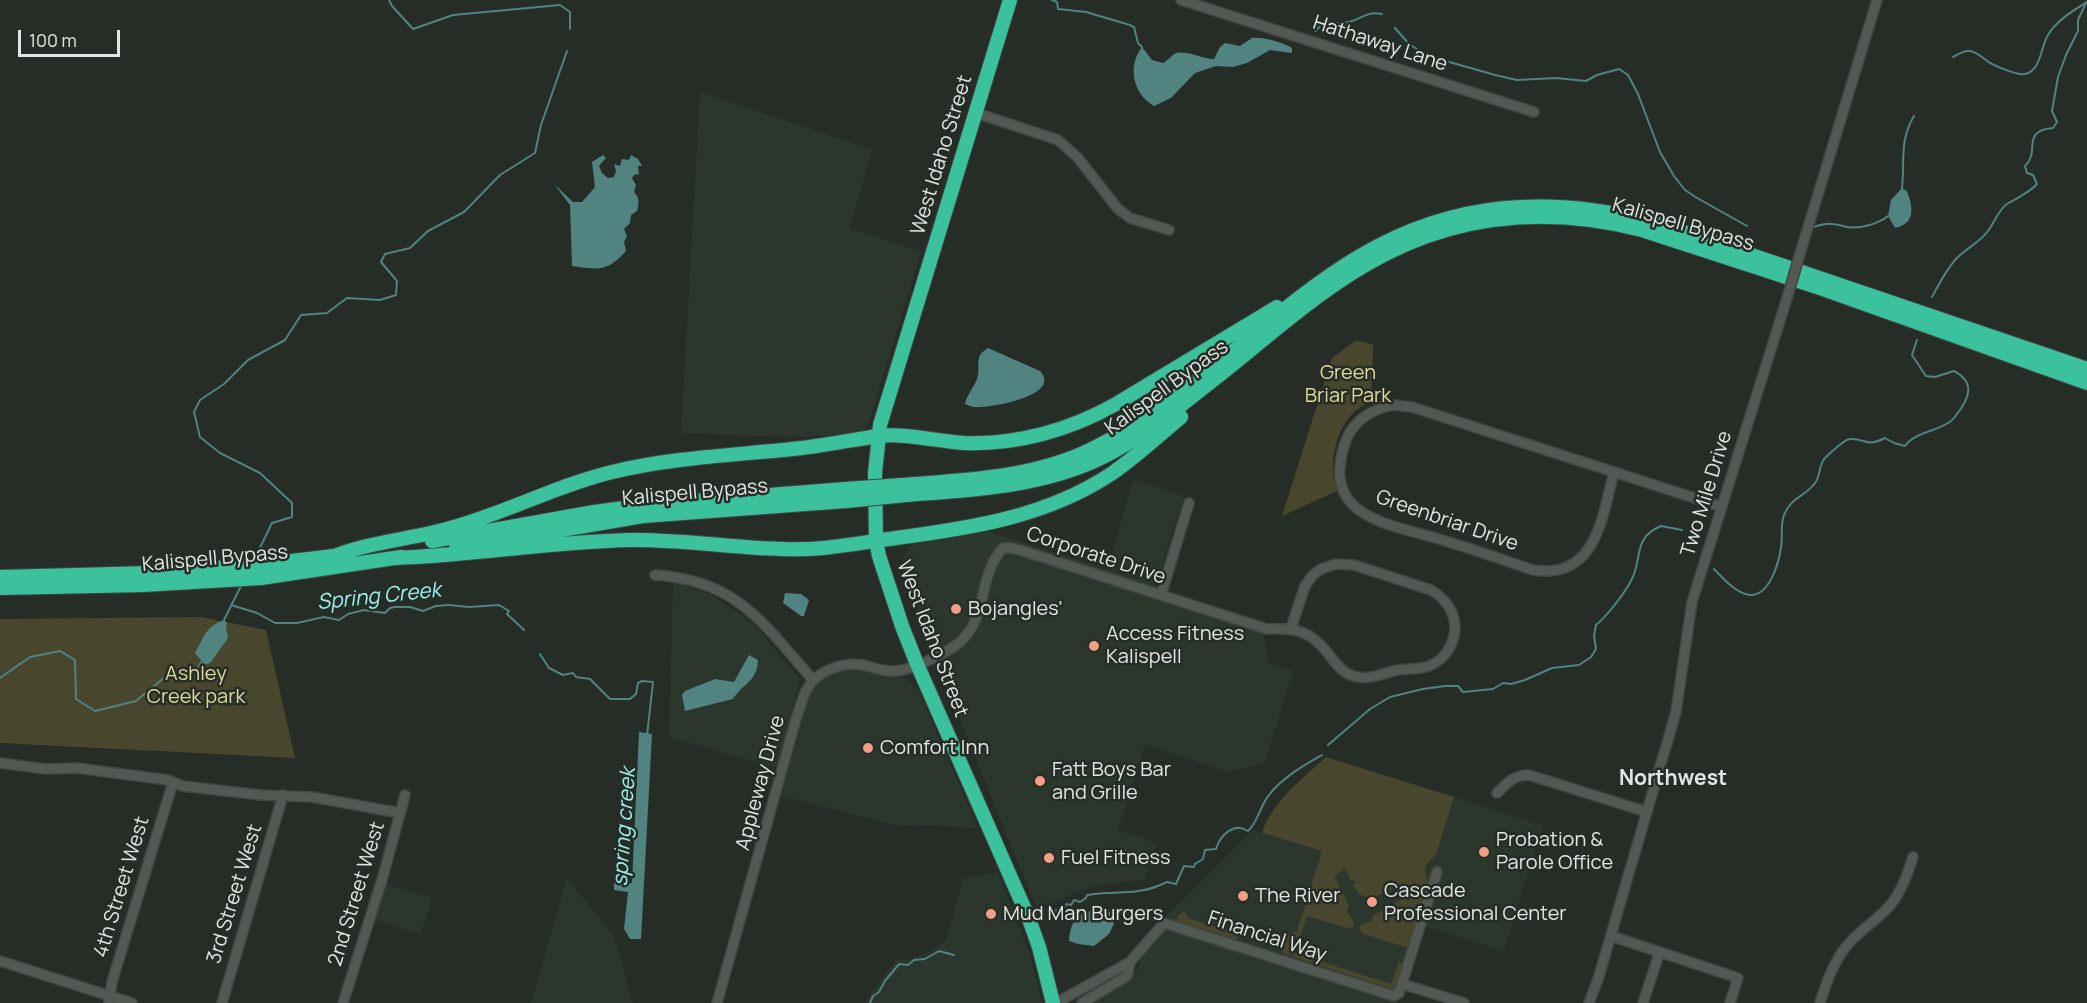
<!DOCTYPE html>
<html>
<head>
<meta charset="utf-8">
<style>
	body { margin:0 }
	#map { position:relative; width:2087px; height:1003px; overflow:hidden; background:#262c26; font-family:Manrope,sans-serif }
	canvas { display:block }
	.scale { position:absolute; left:18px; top:30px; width:102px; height:27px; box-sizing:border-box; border:3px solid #e2e6e2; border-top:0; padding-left:8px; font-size:18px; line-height:21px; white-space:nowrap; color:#e2e6e2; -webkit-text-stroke:4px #262c26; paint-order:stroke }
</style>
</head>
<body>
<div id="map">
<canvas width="2087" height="1003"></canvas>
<div class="scale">100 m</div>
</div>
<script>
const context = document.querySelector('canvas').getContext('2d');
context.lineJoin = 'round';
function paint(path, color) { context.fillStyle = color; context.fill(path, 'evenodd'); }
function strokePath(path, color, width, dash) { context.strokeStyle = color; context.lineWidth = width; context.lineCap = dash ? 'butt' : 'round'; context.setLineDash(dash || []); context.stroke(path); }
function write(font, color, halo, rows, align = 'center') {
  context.font = font + ' Manrope,sans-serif'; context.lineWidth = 5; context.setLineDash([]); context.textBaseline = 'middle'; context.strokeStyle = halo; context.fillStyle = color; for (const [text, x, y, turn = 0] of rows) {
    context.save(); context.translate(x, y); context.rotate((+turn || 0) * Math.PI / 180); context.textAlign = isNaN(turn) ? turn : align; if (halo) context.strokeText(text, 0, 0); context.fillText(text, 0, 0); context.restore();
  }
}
paint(new Path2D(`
	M700 91 873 150 849 228 921 252 871 416 864 431 849 435 787 437 681 433Z
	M1133 480 1184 496 1152 598 1264 633 1269 664 1293 671 1265 763 1230 772 1145 745 1118 830 1157 843 1145 880 1093 886 1036 908 899 567 908 547 932 537 987 531 1107 569Z
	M673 582 712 595 754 624 800 680 777 768 669 737Z
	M850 668 869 670 885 675H896L908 679 919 692 978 828 917 825 899 826 781 796 808 698 819 682 832 673Z
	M1454 797 1543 825 1504 951 1416 923 1393 990 1165 917 1253 830 1427 883 1425 871 1427 864 1436 855Z
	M998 872 1031 958 1042 1003H864L896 960H910L927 953 946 941 963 879Z
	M567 878 614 936 633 1003H531Z
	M374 881 432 898 421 934 364 917Z
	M1165 928H1167L1400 1003H1089L1137 971 1142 954Z`), '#2b372d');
paint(new Path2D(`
	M1356 340 1373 345 1371 402C1338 412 1326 462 1337 491L1282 516 1332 358Z
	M201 617 266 630 295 758 0 743V619Z
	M1326 757 1454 797 1436 855 1427 864 1425 871 1428 884 1408 948 1364 934 1359 929 1360 925 1372 921 1374 915 1404 898 1398 886 1386 892 1385 890 1382 891 1383 893 1373 899 1358 894 1353 885 1356 883 1355 880 1351 881 1345 869 1334 876 1349 906 1347 912 1354 923 1353 927 1346 928 1307 916 1295 953 1391 984 1399 962H1401L1403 964 1395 990 1282 953 1288 934 1297 931 1322 851 1262 833C1272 801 1302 779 1326 757Z
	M1184 911 1188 918 1241 935 1236 940 1177 921V917Z`), '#48462d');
paint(new Path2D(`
	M1252 38C1264 37 1281 42 1292 48V53L1270 50 1247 63 1233 67 1216 66 1195 73 1171 98 1154 106C1133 94 1127 66 1142 47L1152 60 1163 63C1167 61 1170 57 1174 54 1186 49 1201 59 1214 59L1220 47 1225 43 1240 46Z
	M603 155 606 158 599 166 602 173 608 178 614 177 616 171 614 164 620 166 622 159 629 160 631 155 638 159 642 166H638L639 174 634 175 632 178 636 185 634 192C640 199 639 203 637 211L631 215 630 223 624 229 627 236 624 242 626 251C607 272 599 270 572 266L570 205 554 184 573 202H582L595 187 592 162Z
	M1902 188 1907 191C1913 208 1916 223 1895 228L1888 216 1891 200Z
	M988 348 1040 371C1062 395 995 407 979 407 974 408 970 406 965 404 967 393 976 386 978 375 979 368 977 361 980 355 983 351 984 351 988 348Z
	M785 593 801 594 809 600 804 616H801L783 603Z
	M224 620 227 623 226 628 228 638 211 662 205 665 195 653C204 637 206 626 224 620Z
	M749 655 758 660C758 681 742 684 733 699L685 711 682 695 685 691 715 679 734 682Z
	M639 732 652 734 641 939H630L624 929 628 892 614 890V883H632Z
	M1102 909 1118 915 1109 934 1094 946 1078 944 1069 941C1071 917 1079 912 1102 909Z`), '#518381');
strokePath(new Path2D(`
	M389 0 392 6 413 29 453 15 560 5 570 12V29
	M1052 0 1057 2 1058 9 1086 12 1130 25 1134 27 1138 43 1142 47
	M1395 28 1409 44 1428 56 1495 75 1517 80 1556 78 1586 81 1597 75 1619 69 1628 75 1638 94 1660 152 1674 176 1685 190 1697 198 1747 226
	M1315 31 1324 23C1332 23 1341 24 1349 22 1365 18 1365 11 1382 14
	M1953 57C1958 54 1964 50 1970 51 1976 52 1982 57 1986 60 1991 65 2019 76 2025 74 2041 71 2041 46 2048 35 2056 21 2074 10 2087 2
	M1902 188C1905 161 1899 141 1914 116
	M1813 227C1820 225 1826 223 1832 224 1837 224 1842 226 1847 227 1860 229 1878 224 1888 216
	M1932 297C1939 284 1947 268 1957 258 1967 248 1980 242 1988 231 1994 223 1999 209 2007 204 2017 198 2029 193 2037 184L2033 175 2027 173 2025 166C2041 151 2020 131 2053 128L2057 122 2052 111 2058 77 2066 55 2078 31V20L2086 3
	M254 560 272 523 292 517V503L260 473 220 453 200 437 194 412 200 400 224 384 248 360 285 340 301 315 327 313 347 298 380 300 396 295 397 281 381 262 385 254 410 248 428 231 464 212 500 175 535 153 541 125 567 51
	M1714 569C1723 578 1737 595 1751 595 1770 595 1779 562 1781 547 1783 537 1780 526 1784 515 1791 497 1805 497 1815 483 1821 476 1818 466 1825 458 1829 454 1845 439 1850 439 1866 438 1865 448 1885 438L1894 443 1905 446C1916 431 1937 432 1951 421 1954 419 1957 413 1960 410 1971 394 1973 381 1954 371L1935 377 1926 376 1912 355 1917 340
	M231 605 257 613 275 623H297L324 617 339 620 348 614 364 610 385 613 390 608 395 607H410L423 611 436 606 449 605 469 607 499 605 509 611 507 614 524 630
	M223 622 242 584
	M540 654 549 668 563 675 573 673 576 677 590 679 610 699H630L636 694 638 683 642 681 653 682 647 736
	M0 678 30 657 60 651 75 660 76 699 95 711 136 701 171 672 196 671 202 661
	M1328 745 1370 709 1390 697 1423 689 1445 686H1458L1463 692 1493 689 1503 683 1511 684 1525 680 1552 668 1579 665 1591 657 1596 649 1594 636 1596 625C1607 616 1624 594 1631 581 1643 559 1632 538 1661 526L1682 530
	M1050 912 1062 909 1067 904 1071 905 1074 900 1080 902 1086 898 1087 895C1117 890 1137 897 1167 882L1176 884 1184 866 1194 867 1195 864 1203 859 1205 850 1216 849C1220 836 1234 821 1248 831 1257 824 1260 806 1269 795 1283 777 1303 766 1322 755
	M870 1003 873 996 879 992 885 981 899 964 908 965 914 960 925 959 939 951 954 955`), '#518381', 2);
const minor = new Path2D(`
	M1181 0 1534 112
	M976 113 1058 140 1078 158 1118 209 1130 218 1169 230
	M1799 257 1877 0
	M1393 405 1412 407 1614 472C1602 518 1596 580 1533 570 1503 560 1473 549 1442 540 1415 531 1373 525 1353 505 1336 488 1338 468 1344 446 1351 422 1369 410 1393 405Z
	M1614 472 1722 507
	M655 575C737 580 764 624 813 680
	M1161 595 1189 503
	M0 763 46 769 77 768 168 780 182 786 261 795 312 797 400 813
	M1497 793C1507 783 1514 775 1529 775L1647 812
	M1611 936 1738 978 1730 1003
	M0 961 132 1003
	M1402 984 1464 1003
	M109 1003 112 982 173 782
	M222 1003 283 795
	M343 1003 382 880 405 795
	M717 1003 796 719C800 709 802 698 807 689 817 670 843 662 863 665 873 667 883 672 894 671 910 670 931 660 945 652 993 628 973 581 1003 548H1010L1020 550 1267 629C1296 628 1311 630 1330 656 1336 664 1343 673 1353 676 1369 681 1383 673 1398 670 1406 669 1413 669 1421 668 1442 665 1455 646 1455 626 1454 609 1444 598 1431 590L1354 565 1336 564 1321 569 1313 575 1305 586 1291 628
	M1056 1003 1130 962
	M1082 1003 1127 976 1130 962 1164 923 1394 996 1399 993 1437 872
	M1589 1003 1599 976 1676 712 1692 602 1788 295
	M1643 1003 1659 954
	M1820 1003C1827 980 1836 955 1854 938 1866 926 1881 917 1892 903 1902 890 1908 873 1913 857`);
const highway = new Path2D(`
	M1010 0 880 425 875 473 876 541 879 556 902 626 917 664 1029 919 1039 947 1053 1003
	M902 485C966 480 1033 478 1092 449 1146 423 1191 385 1237 348 1276 316 1316 282 1360 256 1455 200 1552 195 1657 223L2087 369
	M906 495C972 490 1041 487 1101 458 1144 437 1180 406 1217 377 1264 340 1310 298 1362 267 1450 214 1543 205 1642 230L1817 287 2087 383
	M432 541 594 512 655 504 846 489
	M456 548 643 516 846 501
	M335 556C372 541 415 539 454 527 508 512 558 485 612 472 674 457 739 455 802 448 827 445 852 440 878 436 907 433 935 441 964 443 1017 445 1070 430 1116 404L1277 307
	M395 558C473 555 551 542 630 540 681 539 732 548 783 549 822 551 858 543 896 538 971 528 1046 517 1111 474 1136 457 1158 436 1181 417
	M0 577 151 573 267 564 342 555
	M0 588 143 585 261 578 401 557`);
strokePath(minor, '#414642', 12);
strokePath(highway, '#414642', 16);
strokePath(minor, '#525953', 9);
strokePath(highway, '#3bc19c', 14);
const minorBridge = new Path2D(`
	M1788 295 1799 257`);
const highwayBridge = new Path2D(`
	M846 489 902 485
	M846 501 906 495`);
strokePath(minorBridge, '#414642', 12, []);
strokePath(highwayBridge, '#414642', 16, []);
strokePath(minorBridge, '#525953', 9);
strokePath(highwayBridge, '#3bc19c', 14);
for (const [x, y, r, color] of [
	[956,609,6,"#f39f85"],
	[1094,646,6,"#f39f85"],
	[868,748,6,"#f39f85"],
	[1040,781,6,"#f39f85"],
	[1484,852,6,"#f39f85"],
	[1049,858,6,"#f39f85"],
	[1243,896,6,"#f39f85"],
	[1372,902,6,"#f39f85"],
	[991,914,6,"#f39f85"]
]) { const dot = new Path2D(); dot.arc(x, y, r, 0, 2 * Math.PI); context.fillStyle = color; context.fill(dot); strokePath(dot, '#262c26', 2); }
write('20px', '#e2e6e2', '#262c26', [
	["Hathaway Lane",1380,44,18],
	["West Idaho Street",942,155,-73],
	["Kalispell Bypass",1683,225,16],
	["Kalispell Bypass",1167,388,-36],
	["Kalispell Bypass",695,493,-5],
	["Two Mile Drive",1707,494,-73],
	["Greenbriar Drive",1447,521,19],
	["Corporate Drive",1096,556,18],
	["Kalispell Bypass",215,559,-5],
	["West Idaho Street",932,639,69],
	["Appleway Drive",761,783,-75],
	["4th Street West",122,887,-73],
	["3rd Street West",235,894,-73],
	["2nd Street West",357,894,-73],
	["Financial Way",1267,937,18]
]);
write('20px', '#dfda99', '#262c26', [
	["Green",1348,373],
	["Briar Park",1348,396],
	["Ashley",196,674],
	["Creek park",196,697]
]);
write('20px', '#e2e6e2', '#262c26', [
	["Bojangles'",968,609],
	["Access Fitness",1106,634],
	["Kalispell",1106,657],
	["Comfort Inn",880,748],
	["Fatt Boys Bar",1052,770],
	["and Grille",1052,793],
	["Probation &",1496,840],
	["Parole Office",1496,863],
	["Fuel Fitness",1061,858],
	["Cascade",1384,891],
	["Professional Center",1384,914],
	["The River",1255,896],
	["Mud Man Burgers",1003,914]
], 'left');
write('italic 21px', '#9cf2ef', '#262c26', [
	["Spring Creek",379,597,-6],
	["spring creek",625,827,-86]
]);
write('bold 21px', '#e2e6e2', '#262c26', [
	["Northwest",1673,779]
]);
</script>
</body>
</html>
